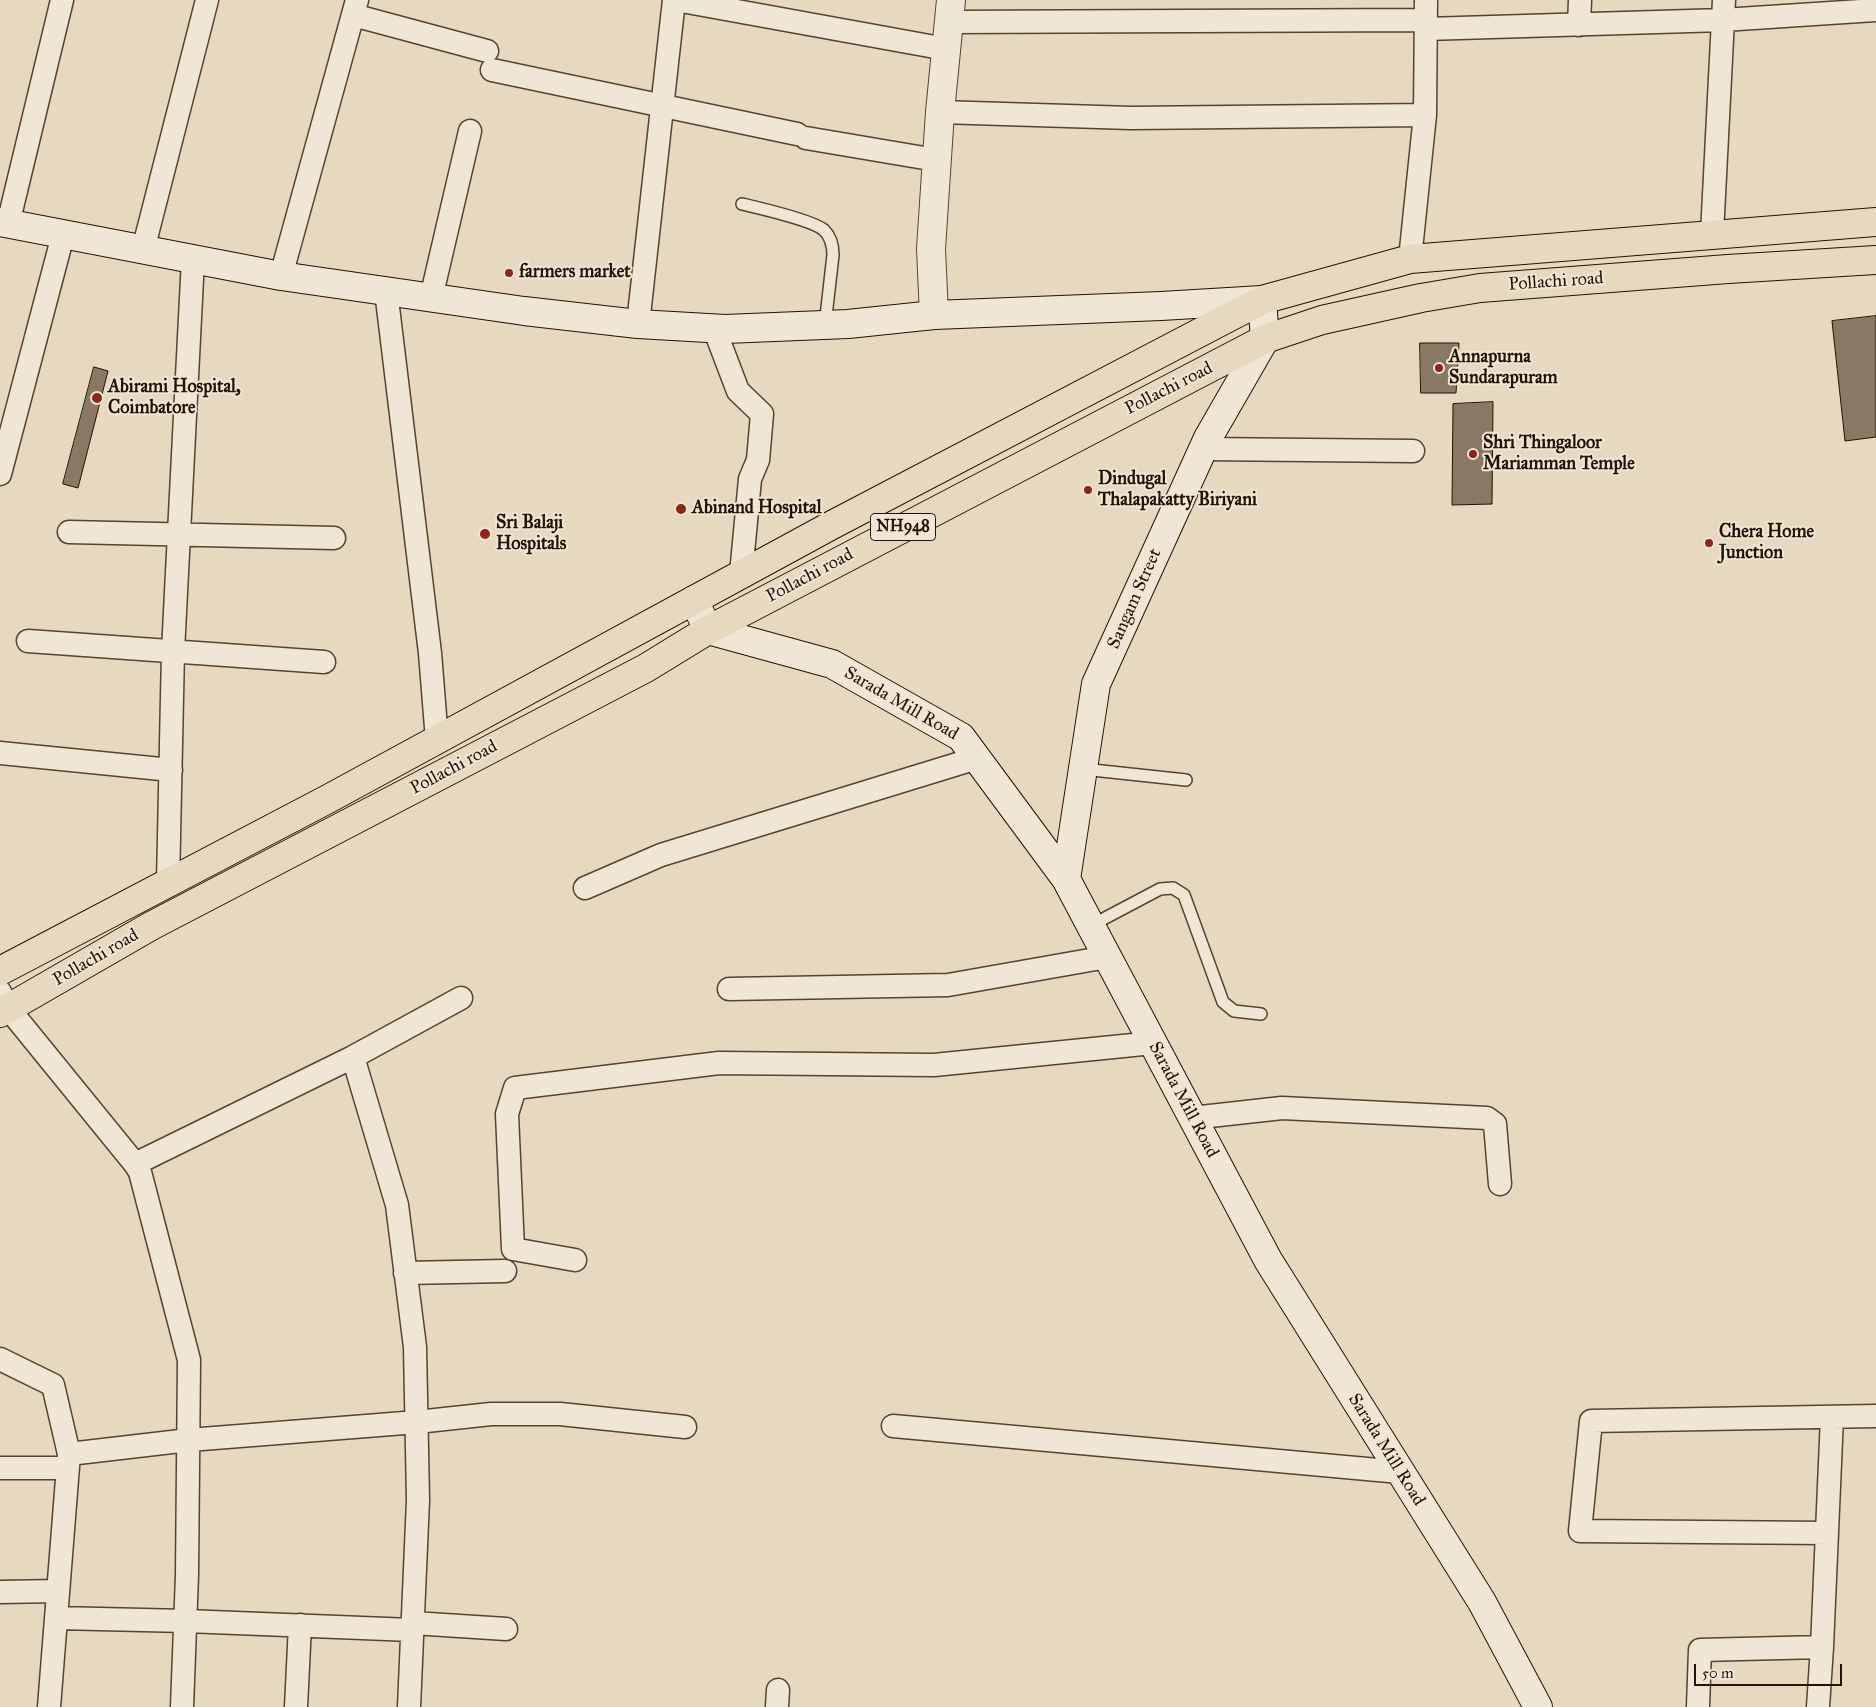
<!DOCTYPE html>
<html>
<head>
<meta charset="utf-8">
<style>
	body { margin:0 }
	#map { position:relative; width:1876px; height:1707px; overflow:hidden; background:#e7d8c0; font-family:"IM FELL Great Primer",serif }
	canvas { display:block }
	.scale { position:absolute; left:1694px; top:1664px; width:148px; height:22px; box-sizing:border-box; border:2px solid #231300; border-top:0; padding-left:6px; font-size:15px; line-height:18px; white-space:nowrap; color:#231300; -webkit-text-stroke:4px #efe6d6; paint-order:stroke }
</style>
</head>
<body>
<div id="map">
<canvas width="1876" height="1707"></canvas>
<div class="scale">50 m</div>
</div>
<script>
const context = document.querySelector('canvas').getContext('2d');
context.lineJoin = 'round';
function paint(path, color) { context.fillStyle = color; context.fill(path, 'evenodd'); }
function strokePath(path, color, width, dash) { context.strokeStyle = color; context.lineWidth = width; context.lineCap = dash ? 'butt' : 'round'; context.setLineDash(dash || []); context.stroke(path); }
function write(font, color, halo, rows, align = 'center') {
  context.font = font + ' "IM FELL Great Primer",serif'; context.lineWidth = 4; context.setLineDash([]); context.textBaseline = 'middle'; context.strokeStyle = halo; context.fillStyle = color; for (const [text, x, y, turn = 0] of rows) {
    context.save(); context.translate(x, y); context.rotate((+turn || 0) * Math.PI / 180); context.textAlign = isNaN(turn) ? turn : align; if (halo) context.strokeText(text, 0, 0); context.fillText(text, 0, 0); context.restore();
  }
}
const building = new Path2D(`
	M1876 316V437L1845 441 1832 321Z
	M1420 343H1459L1456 393H1421Z
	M94 367 108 371 78 488 63 484Z
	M1493 402 1492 504 1452 505 1453 404Z`);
paint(building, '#897964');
strokePath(building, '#231300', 1);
const service = new Path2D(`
	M742 204C759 208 812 220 824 230 831 237 833 245 833 255L825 325
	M1083 769 1186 780
	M1090 926 1160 889 1173 888 1184 895 1223 1002 1234 1011 1261 1014`);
const minor = new Path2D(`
	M676 0 946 49
	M353 15 487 51
	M949 22 1426 20
	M1579 25 1580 0
	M1426 29 1723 20 1876 10
	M492 70 797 134
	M940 112 1131 118 1425 115
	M806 138 936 160
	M8 224 62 0
	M1712 234 1724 0
	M143 250 207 0
	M1410 259 1425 115 1426 0
	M281 276 357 0
	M386 291 430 653 437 740
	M431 298 470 131
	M638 324 674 0
	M714 328 738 391 762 414 758 460 750 479 741 574
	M1203 449 1413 451
	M0 474 63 235
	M69 532 334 538
	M28 641 324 662
	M0 753 171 770
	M168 883 173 651 193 259
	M585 888 661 855 977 758
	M729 989 948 985 1107 957
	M0 992 8 1008 135 1164 140 1172 189 1360 187 1575 182 1707
	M353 1057 461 998
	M1192 1118 1282 1108 1487 1118 1495 1124 1500 1184
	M135 1164 353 1057 397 1205 415 1347 418 1500 409 1707
	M575 1260 513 1249 507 1114 515 1088 719 1063 934 1065 1153 1043
	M405 1273 505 1271
	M0 1359 53 1385 69 1454 189 1440 417 1422 491 1414H560L685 1427
	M893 1426 1400 1472
	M0 1468H68
	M1827 1533 1580 1531 1591 1421 1876 1416
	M0 1592 58 1591
	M56 1618 186 1621 412 1630
	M413 1623 506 1629
	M49 1707 69 1454
	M296 1707 300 1625
	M777 1707 778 1690
	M1698 1707 1700 1650 1822 1647 1832 1417
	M1818 1707 1822 1647`);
const tertiary = new Path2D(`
	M934 315 931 249 940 112 951 0`);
const secondary = new Path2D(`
	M0 222 281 276 524 311 638 324 725 329 848 324 934 315 1161 306 1262 300 1265 339 1208 438 1096 684 1066 879
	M694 600 708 630 832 664 961 737 1066 879 1268 1260 1482 1602 1538 1707`);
const trunk = new Path2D(`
	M0 971 328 799 832 525 1262 300 1410 259 1876 222
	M0 1013 151 926 646 668 708 630 1265 339 1322 320 1421 298 1480 288 1728 269 1876 260`);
strokePath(service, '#544430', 14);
strokePath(minor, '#544430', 25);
strokePath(tertiary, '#544430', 30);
strokePath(secondary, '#231300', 30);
strokePath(trunk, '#231300', 30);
strokePath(service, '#efe6d6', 11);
strokePath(minor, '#efe6d6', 22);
strokePath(tertiary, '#efe6d6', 28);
strokePath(secondary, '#efe6d6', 28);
strokePath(trunk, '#e7d8c0', 28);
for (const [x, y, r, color] of [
	[509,273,5,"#8f2418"],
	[1439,368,5,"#8f2418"],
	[97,398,6,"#8f2418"],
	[1473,454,5,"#8f2418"],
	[1088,490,5,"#8f2418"],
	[681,509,6,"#8f2418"],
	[485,534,6,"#8f2418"],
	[1709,543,5,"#8f2418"]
]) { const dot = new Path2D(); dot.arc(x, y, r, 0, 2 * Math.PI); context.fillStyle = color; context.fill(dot); strokePath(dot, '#efe6d6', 2); }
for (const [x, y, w] of [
	[903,527,65]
]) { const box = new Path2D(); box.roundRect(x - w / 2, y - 13.5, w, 27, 4); context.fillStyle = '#efe6d6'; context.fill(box); strokePath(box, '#231300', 1); }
write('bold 16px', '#231300', null, [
	["NH948",903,527]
]);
write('bold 18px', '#231300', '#efe6d6', [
	["farmers market",519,273],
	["Annapurna",1449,358],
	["Sundarapuram",1449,379],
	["Abirami Hospital,",108,388],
	["Coimbatore",108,409],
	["Shri Thingaloor",1483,444],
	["Mariamman Temple",1483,465],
	["Dindugal",1098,480],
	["Thalapakatty Biriyani",1098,501],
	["Abinand Hospital",692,509],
	["Sri Balaji",496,524],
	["Hospitals",496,545],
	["Chera Home",1719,533],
	["Junction",1719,554]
], 'left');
write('18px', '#231300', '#efe6d6', [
	["Pollachi road",1556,282,-4],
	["Pollachi road",1169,389,-27],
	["Pollachi road",810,576,-28],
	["Sangam Street",1135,599,-66],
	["Sarada Mill Road",901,704,30],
	["Pollachi road",454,768,-28],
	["Pollachi road",96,958,-30],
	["Sarada Mill Road",1183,1100,62],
	["Sarada Mill Road",1386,1450,58]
]);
</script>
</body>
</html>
